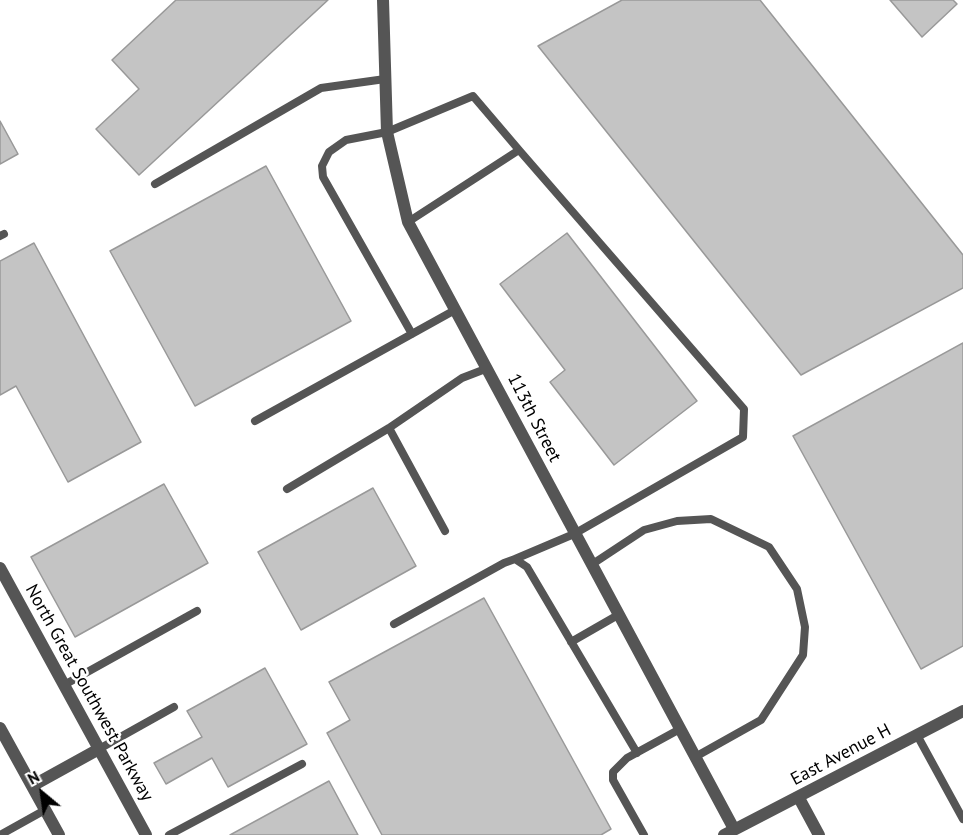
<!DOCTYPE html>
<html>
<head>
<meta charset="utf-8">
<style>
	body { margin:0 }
	#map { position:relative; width:963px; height:835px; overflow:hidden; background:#fff; font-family:"PT Sans",sans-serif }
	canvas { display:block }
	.north { position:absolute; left:12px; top:763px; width:60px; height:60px; -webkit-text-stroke:4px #fff; paint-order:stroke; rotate:331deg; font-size:16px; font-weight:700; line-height:24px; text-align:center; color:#000 }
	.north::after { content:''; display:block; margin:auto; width:21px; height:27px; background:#000; clip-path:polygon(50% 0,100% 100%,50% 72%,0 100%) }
</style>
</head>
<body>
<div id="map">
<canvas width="963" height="835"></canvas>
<div class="north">N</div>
</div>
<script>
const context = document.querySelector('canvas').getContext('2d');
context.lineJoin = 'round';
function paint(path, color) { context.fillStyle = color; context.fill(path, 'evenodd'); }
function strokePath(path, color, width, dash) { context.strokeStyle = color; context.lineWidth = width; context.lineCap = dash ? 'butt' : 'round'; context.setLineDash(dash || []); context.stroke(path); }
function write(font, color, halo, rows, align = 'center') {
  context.font = font + ' "PT Sans",sans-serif'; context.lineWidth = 5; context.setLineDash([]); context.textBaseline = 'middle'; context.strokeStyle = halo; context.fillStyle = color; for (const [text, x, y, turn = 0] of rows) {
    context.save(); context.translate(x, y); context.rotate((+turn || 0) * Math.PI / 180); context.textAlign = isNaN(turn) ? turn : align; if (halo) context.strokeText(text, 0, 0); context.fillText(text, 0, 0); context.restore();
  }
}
const building = new Path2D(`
	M176 0H328L139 175 96 129 139 89 112 60Z
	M622 0H760L963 255V288L801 375 538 46Z
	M890 0H953L957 4 922 37Z
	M0 121 18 154 0 164Z
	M266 166 351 321 195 406 110 251Z
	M567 233 697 401 614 465 550 382 565 370 500 284Z
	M34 243 141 442 68 482 16 386 0 395V261Z
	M963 343V646L921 669 793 436Z
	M164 484 208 563 75 637 31 557Z
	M373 488 416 566 301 630 258 552Z
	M484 598 611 829 601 835H382L327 733 350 720 329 682Z
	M265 668 307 744 228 787 212 758 166 784 154 763 202 737 187 711Z
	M329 781 358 835H230Z`);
paint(building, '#c4c4c4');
strokePath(building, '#999', 1.5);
strokePath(new Path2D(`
	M155 184 321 88 385 79
	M408 222 519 150 744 409 743 437 574 534 515 559
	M0 236 4 234
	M412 334 323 177 322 166 329 152 346 140 387 132 473 96 519 150
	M255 421 455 310
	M389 428 445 531
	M287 489 389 428 462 378 488 368
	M591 565 644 530 677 521 711 519 769 547 797 589 805 627 803 655 761 720 695 757
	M394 624 504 563 515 559 527 567 637 753
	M571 642 618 615
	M64 685 197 611
	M917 735 963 819
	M99 749 174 707
	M0 835 45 810
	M169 835 302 764
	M644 835 613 780V772L627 758 680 729`), '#555', 8);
strokePath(new Path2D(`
	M383 0 387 132 408 222 734 829
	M799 798 819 835`), '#555', 12);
strokePath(new Path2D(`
	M0 568 146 835
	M0 728 59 835
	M32 786 99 749
	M724 835 963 711`), '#555', 12);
write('18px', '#000', '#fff', [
	["113th Street",534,418,63],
	["North Great Southwest Parkway",89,693,61],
	["East Avenue H",841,755,-28]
]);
</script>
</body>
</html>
